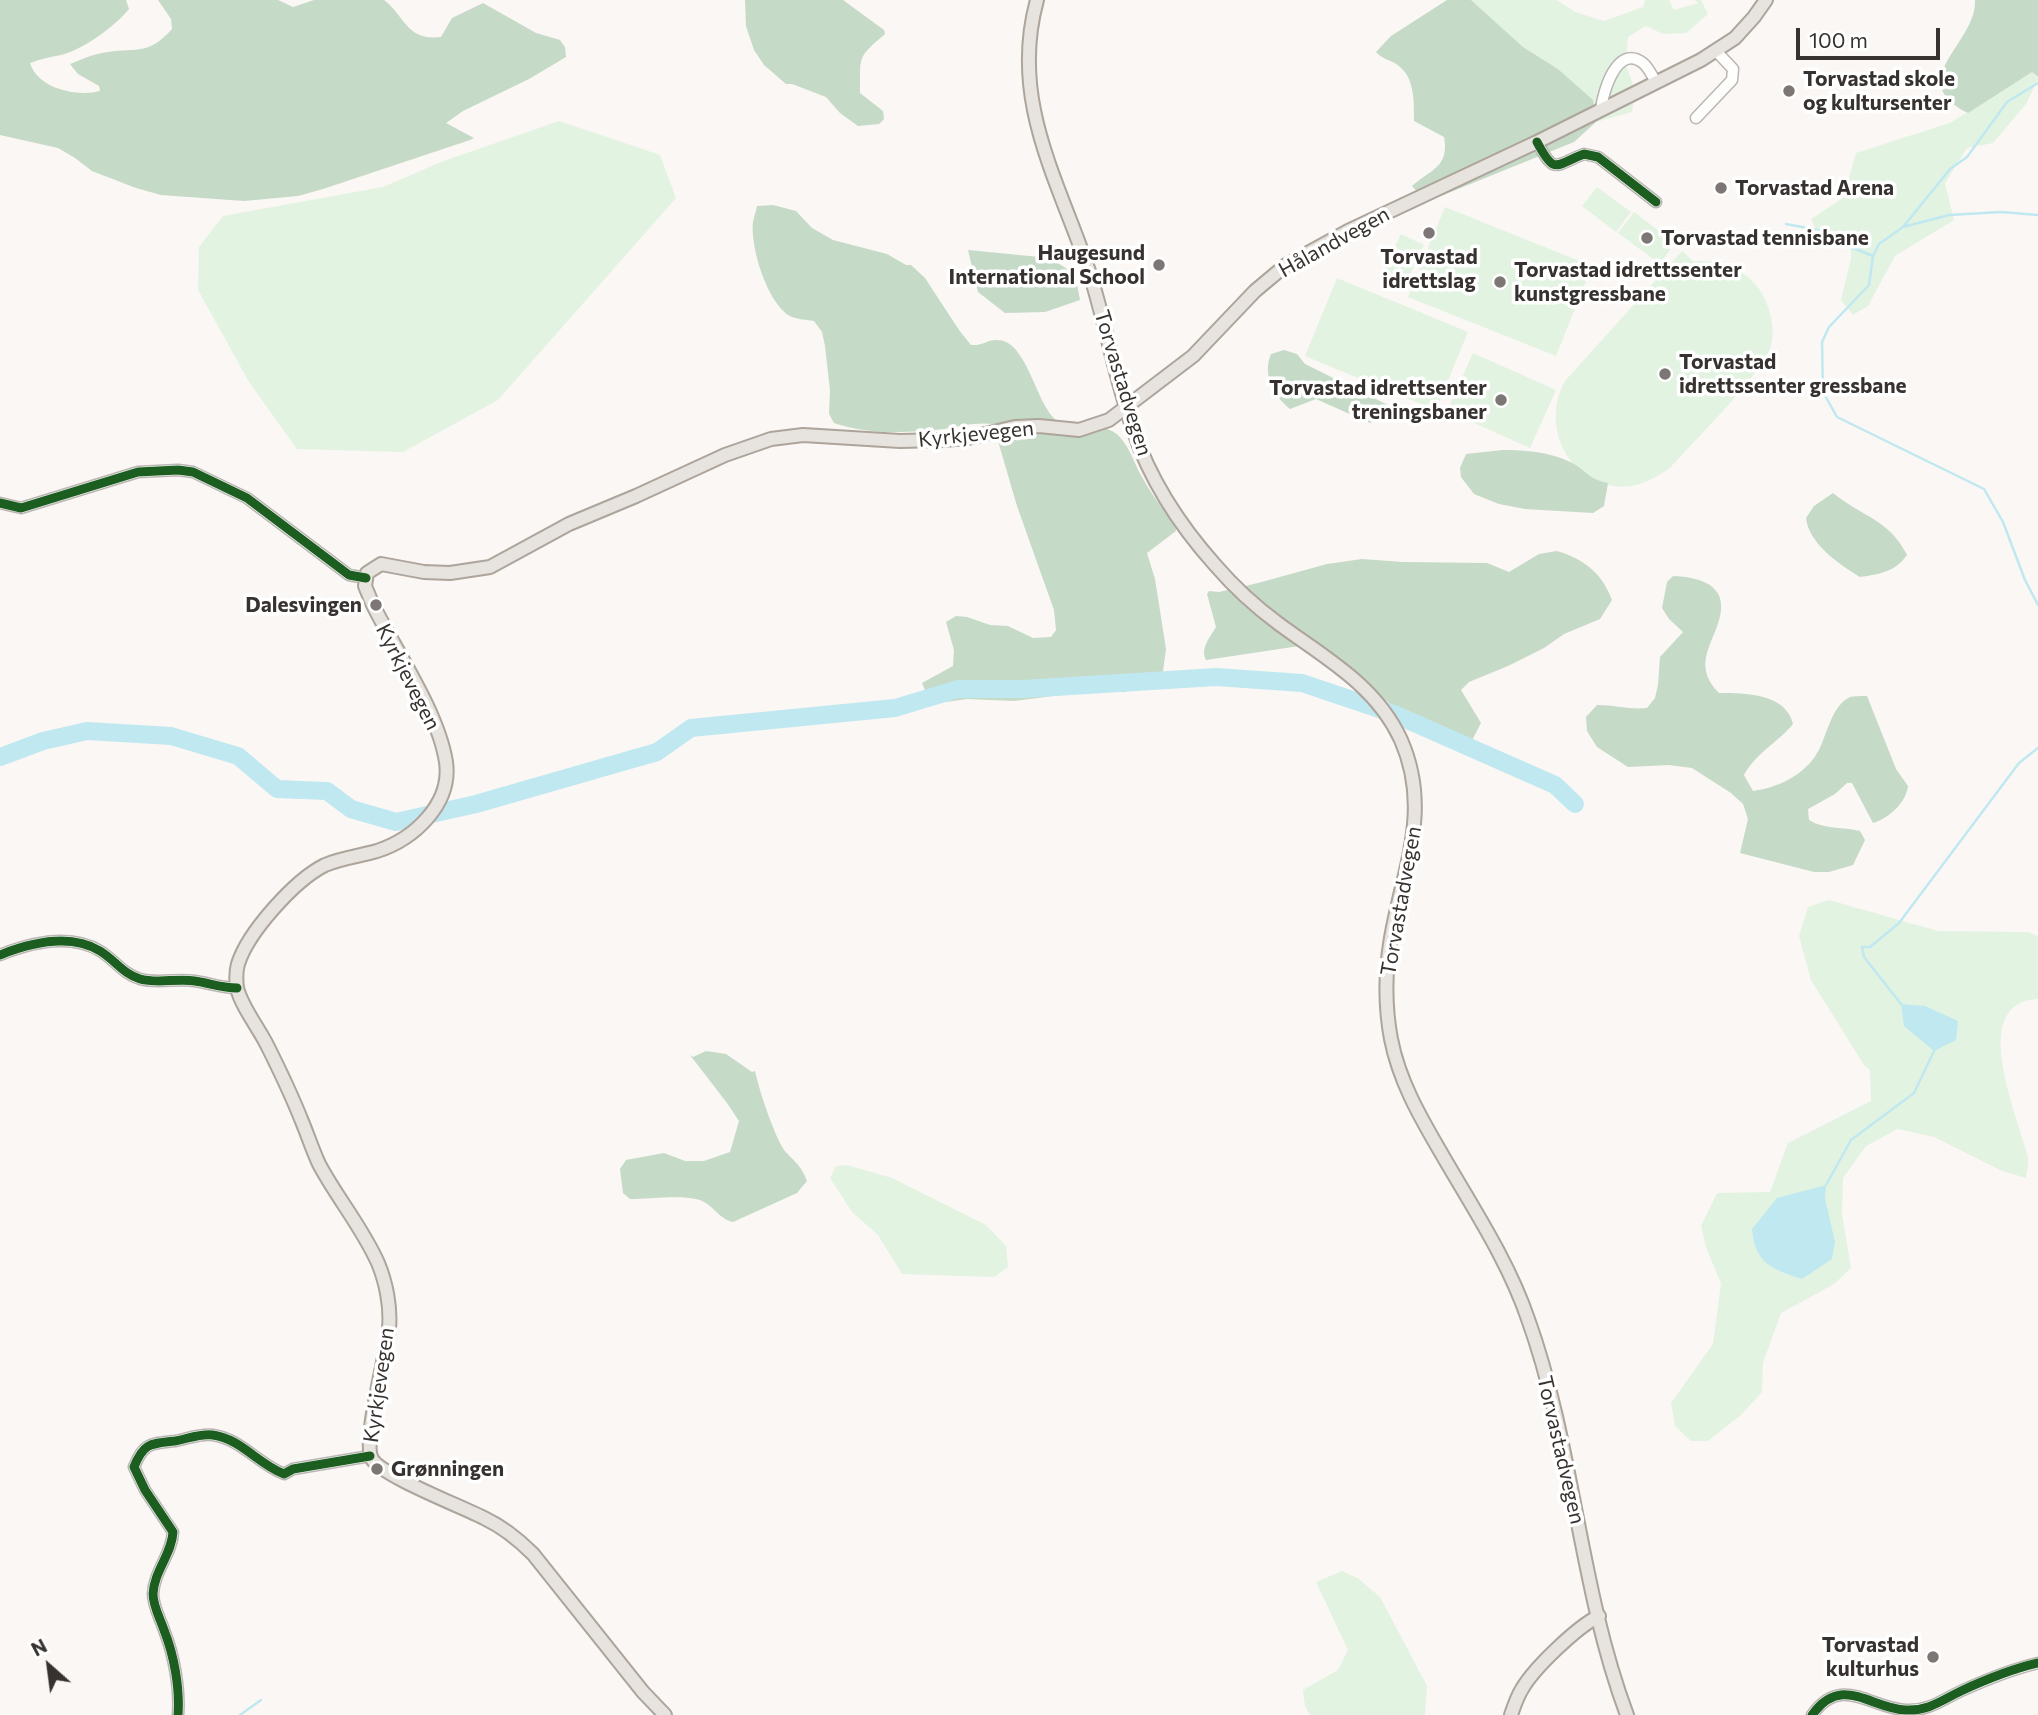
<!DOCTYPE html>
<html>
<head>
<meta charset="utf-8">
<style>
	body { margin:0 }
	#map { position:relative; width:2038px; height:1715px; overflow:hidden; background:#fbf7f4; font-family:Commissioner,sans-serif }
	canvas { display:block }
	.north { position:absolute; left:14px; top:1631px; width:70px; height:70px; -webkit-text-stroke:5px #fff; paint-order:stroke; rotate:332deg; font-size:19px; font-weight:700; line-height:28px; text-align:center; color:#37322f }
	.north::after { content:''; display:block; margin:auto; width:24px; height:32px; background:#37322f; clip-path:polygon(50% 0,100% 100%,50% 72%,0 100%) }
	.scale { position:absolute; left:1796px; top:28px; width:144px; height:32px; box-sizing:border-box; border:4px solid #37322f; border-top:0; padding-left:9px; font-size:21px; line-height:24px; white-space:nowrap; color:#37322f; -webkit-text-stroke:5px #fff; paint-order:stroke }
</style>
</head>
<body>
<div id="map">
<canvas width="2038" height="1715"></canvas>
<div class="north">N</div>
<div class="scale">100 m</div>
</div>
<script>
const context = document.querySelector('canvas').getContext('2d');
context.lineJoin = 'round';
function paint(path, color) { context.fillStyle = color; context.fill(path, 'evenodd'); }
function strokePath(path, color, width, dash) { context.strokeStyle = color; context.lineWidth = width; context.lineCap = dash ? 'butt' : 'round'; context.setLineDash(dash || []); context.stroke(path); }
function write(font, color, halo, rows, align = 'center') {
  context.font = font + ' Commissioner,sans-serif'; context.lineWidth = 7; context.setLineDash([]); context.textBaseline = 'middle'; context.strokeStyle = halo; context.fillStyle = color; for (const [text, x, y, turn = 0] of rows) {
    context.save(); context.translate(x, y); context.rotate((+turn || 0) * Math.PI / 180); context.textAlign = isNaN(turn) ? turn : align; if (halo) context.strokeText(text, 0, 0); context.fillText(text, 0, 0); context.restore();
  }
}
paint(new Path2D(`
	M1471 0H1557L1575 12 1604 21 1643 7 1645 0H1669L1674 10 1698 3 1695 0H1701L1708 14 1686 33 1663 34 1646 26 1628 37 1626 65 1635 90 1632 112 1596 122 1592 100 1558 69 1523 47Z
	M2032 72 2038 79 2026 104 1993 143 1967 148 1945 183 1954 220 1895 256 1868 306 1853 315 1841 300 1851 259 1850 240 1817 232 1811 219 1843 198 1856 153 1950 123Z
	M559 121 660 155 676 198 498 400 403 452 297 449 249 382 198 290 199 247 223 216 383 187 441 162Z
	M1597 187 1631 212 1616 232 1582 206Z
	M1445 207 1592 266 1556 356 1408 297Z
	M1634 212 1675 243 1660 264 1618 233Z
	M1401 234 1424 245 1402 291 1379 280Z
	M1682 251 1693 261C1718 260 1740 266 1756 285 1769 301 1776 326 1771 346 1764 372 1692 443 1671 467 1660 475 1645 484 1631 486 1573 493 1538 429 1565 381Z
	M1337 278 1468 332 1436 410 1305 356Z
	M1473 353 1556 390 1530 448 1447 411Z
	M1829 900 1938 931 2028 932 2038 936V999C1966 1002 2019 1119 2028 1157 2029 1163 2027 1171 2026 1178L2002 1171 1934 1137 1898 1129 1866 1146 1843 1178 1842 1214 1851 1268 1834 1284 1781 1313 1763 1363 1762 1392 1742 1414 1708 1441H1691L1675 1426 1671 1403 1713 1344 1721 1284 1706 1247 1701 1226 1717 1193 1770 1192 1788 1143 1871 1101 1870 1070 1864 1065 1811 980 1799 936 1808 907Z
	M847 1165 892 1178 986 1225 1006 1246 1008 1267 994 1277 902 1274 878 1235 852 1212 830 1178 836 1166Z
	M1342 1571 1359 1579 1380 1597 1427 1686 1425 1715H1310L1305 1706 1303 1690 1338 1670 1348 1650 1316 1582Z`), '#e2f3e2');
paint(new Path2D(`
	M0 0H126L129 9C115 26 83 50 61 55 50 57 41 59 30 63 38 89 77 97 100 91L99 86 78 74 70 64C80 60 91 55 102 53 135 46 146 58 172 29L171 19 158 0H278L293 7 314 0H384C406 17 406 41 441 37L452 18 483 3 536 33 560 40 565 47 566 57 529 79 463 111 446 123 474 138 470 140 323 189 298 196 244 201 161 195 136 188 92 171 75 158 58 148 0 135Z
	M745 0H843L884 30 885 34C855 59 861 57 860 93L883 111 884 119 879 124 858 126 840 113 826 97 792 84H786L764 65 754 50 746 26Z
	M1447 0H1471L1523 47 1558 69 1593 100 1596 122 1574 142 1426 202 1412 186C1430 170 1450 167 1444 137L1414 121C1414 104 1415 79 1400 67 1393 60 1383 60 1376 52L1391 36Z
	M1975 0H2038V77L2032 72 1968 113C1902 80 1977 44 1975 0Z
	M773 205 796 211 812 228 833 240 887 254 906 265H911L925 278 959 330 971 345C983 346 987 340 996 340 1028 338 1036 409 1059 422 1072 429 1098 423 1112 431 1127 439 1133 461 1141 475 1150 492 1162 509 1175 523L1176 531 1147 553 1155 579 1166 649 1163 671 1158 678 1124 692H1084L1014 701 967 699 939 703 930 701 922 683 953 666 954 650 946 622 956 616 967 617 990 625 1008 626 1033 638 1051 637 1056 630 1054 610 1017 506 993 424C976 422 960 426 944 429 908 433 868 435 834 423L829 414 830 390 825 346 822 332 814 321C807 320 798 319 792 317 768 306 750 247 753 222 754 217 756 211 757 206Z
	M968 250 1050 258 1075 274 1080 300 1045 312 1005 313 978 292Z
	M1284 350 1297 354 1305 364 1398 410 1370 423 1316 399 1290 409C1274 396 1262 375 1271 354Z
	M1503 450C1525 450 1550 452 1570 462 1585 469 1589 480 1608 483L1604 506 1593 513 1525 509 1499 504 1474 494 1461 477 1460 468 1466 454Z
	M1833 493C1862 517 1889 519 1907 555 1895 572 1880 574 1860 577 1839 564 1809 544 1806 518L1814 506Z
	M1557 551C1584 559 1602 573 1612 600L1600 619 1564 634 1544 648 1508 666 1469 682 1461 690 1481 723 1468 748 1446 733 1422 723V726L1306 645 1206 660C1200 648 1210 638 1216 627L1207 594 1209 591 1219 592 1258 583 1327 564 1362 559 1403 562 1487 563 1509 572 1539 554Z
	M1673 576C1694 577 1724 582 1721 610 1718 640 1689 662 1719 693 1744 693 1786 693 1793 724 1777 743 1756 753 1744 775L1753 791C1776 788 1800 777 1814 758 1827 741 1829 707 1850 697 1854 696 1862 696 1867 696L1896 769 1908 786C1906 803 1889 818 1873 823L1852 783H1847L1835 794 1808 809 1809 820C1823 829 1843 827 1860 831L1865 840 1853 865 1829 872H1814L1740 853 1748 819 1743 804 1731 793 1692 768 1669 765 1628 767 1597 747 1587 731 1586 717 1597 705C1614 705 1631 710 1647 708L1655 698 1658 685 1660 657 1683 632 1669 619 1662 608 1667 582Z
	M706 1051 726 1054 752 1072 755 1071C759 1090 774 1135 784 1150 795 1163 800 1163 807 1181L797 1193 733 1222C718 1219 712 1202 696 1199 680 1195 648 1199 630 1199L623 1193 620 1169 626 1160 664 1153 685 1161H704L730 1152 739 1121 727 1103 690 1055 693 1057Z`), '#c5dac7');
paint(new Path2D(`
	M1901 1004 1925 1006 1958 1021 1956 1040 1934 1051 1904 1026Z
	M1826 1185 1825 1198 1835 1242 1832 1259 1802 1279C1772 1269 1755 1264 1752 1229L1777 1198Z`), '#c0e8f0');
strokePath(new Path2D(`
	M2038 83 2007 102 1967 157 1950 169 1903 227 1879 244 1873 256 1869 285 1829 327 1822 342 1823 392 1837 417 1984 489 2003 522 2025 580 2038 605
	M1786 224 1818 230 1841 243 1873 256
	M1903 227 1949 215 2001 212 2038 215
	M1901 1004 1864 957 1862 947H1870L1899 923 2019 763 2038 748
	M1826 1185 1851 1140 1914 1093 1934 1051
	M240 1715 261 1700`), '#c0e8f0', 2.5);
strokePath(new Path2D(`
	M0 757 43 741 87 731 171 736 238 756 277 789 327 791 351 809 396 822 476 804 657 752 691 728 895 708 958 689H1023L1216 677 1302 683 1394 714 1555 785 1575 804`), '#c0e8f0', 18);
const minor = new Path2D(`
	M1601 109C1603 92 1617 43 1643 63 1649 68 1652 76 1656 82
	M1696 118 1732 80 1733 69 1716 51
	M1537 142C1555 176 1555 165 1584 154L1598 157 1656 202
	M0 503 21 508 138 472 178 470 193 472 247 498 349 575 366 578
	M0 955C30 943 70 933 100 951 115 960 123 974 140 979 158 984 177 978 195 981 209 983 222 988 237 988
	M178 1715C180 1688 174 1655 164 1630 160 1618 153 1606 153 1594 154 1571 172 1554 173 1532L145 1490 134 1467C144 1442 151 1444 175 1441 187 1439 201 1433 213 1435 241 1439 258 1464 284 1474L293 1469 370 1456
	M1812 1715C1842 1673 1871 1709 1906 1710 1929 1711 1942 1700 1961 1691 1985 1680 2012 1669 2038 1663`);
const major = new Path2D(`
	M1037 0C1009 101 1059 181 1090 274 1106 325 1115 378 1133 429 1150 480 1181 527 1216 566 1235 588 1256 607 1279 624 1325 658 1376 685 1401 740 1433 813 1401 872 1390 944 1385 976 1385 1007 1391 1039 1399 1080 1419 1115 1440 1151 1471 1205 1508 1260 1528 1319 1574 1447 1579 1587 1627 1715
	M665 1715 643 1692 533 1554C518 1539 503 1527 484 1518 463 1507 382 1476 372 1459 362 1441 387 1354 389 1328 391 1307 386 1282 378 1263 362 1227 337 1198 319 1164 312 1149 307 1133 301 1119 291 1094 280 1071 268 1047 259 1028 242 1008 237 988 236 980 236 971 238 964 248 932 295 880 325 865 341 858 360 856 377 851 414 839 452 804 446 762 438 711 395 650 372 603L365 586 367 573 381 564 424 572 450 573 490 567 569 524 636 496 725 455 771 439 803 435 900 441 943 440 968 438 1015 427 1039 426 1079 430 1109 420 1193 356 1255 291 1286 265 1348 231 1537 142 1701 60 1735 38 1754 17 1766 0
	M1511 1715C1514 1706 1517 1697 1522 1689 1534 1668 1577 1627 1599 1616`);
strokePath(minor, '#bab6b3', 13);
strokePath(major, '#ada49b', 16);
strokePath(minor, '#fefefd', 10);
strokePath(major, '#e7e3de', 12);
strokePath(new Path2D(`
	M1537 142C1555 176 1555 165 1584 154L1598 157 1656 202
	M0 503 21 508 138 472 178 470 193 472 247 498 349 575 366 578
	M0 955C30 943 70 933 100 951 115 960 123 974 140 979 158 984 177 978 195 981 209 983 222 988 237 988
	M178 1715C180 1688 174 1655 164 1630 160 1618 153 1606 153 1594 154 1571 172 1554 173 1532L145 1490 134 1467C144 1442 151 1444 175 1441 187 1439 201 1433 213 1435 241 1439 258 1464 284 1474L293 1469 370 1456
	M1812 1715C1842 1673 1871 1709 1906 1710 1929 1711 1942 1700 1961 1691 1985 1680 2012 1669 2038 1663`), '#1b5e20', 9);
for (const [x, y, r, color] of [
	[1789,91,7,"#7c7774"],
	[1721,188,7,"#7c7774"],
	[1429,233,7,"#7c7774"],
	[1647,238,7,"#7c7774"],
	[1159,265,7,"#7c7774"],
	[1500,282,7,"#7c7774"],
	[1665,374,7,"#7c7774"],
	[1501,400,7,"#7c7774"],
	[376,605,7,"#7c7774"],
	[377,1469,7,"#7c7774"],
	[1933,1657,7,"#7c7774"]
]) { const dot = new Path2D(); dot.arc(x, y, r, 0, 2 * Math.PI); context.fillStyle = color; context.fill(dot); strokePath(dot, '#fff', 2.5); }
write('bold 21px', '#37322f', '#fff', [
	["Torvastad skole",1803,79],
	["og kultursenter",1803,103],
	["Torvastad Arena",1735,188],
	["Torvastad tennisbane",1661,238],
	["Haugesund",1145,253,"right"],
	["International School",1145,277,"right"],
	["Torvastad",1429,257,"center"],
	["idrettslag",1429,281,"center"],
	["Torvastad idrettssenter",1514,270],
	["kunstgressbane",1514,294],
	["Torvastad",1679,362],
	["idrettssenter gressbane",1679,386],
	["Torvastad idrettsenter",1487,388,"right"],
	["treningsbaner",1487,412,"right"],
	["Dalesvingen",362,605,"right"],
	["Grønningen",391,1469],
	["Torvastad",1919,1645,"right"],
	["kulturhus",1919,1669,"right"]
], 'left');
write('21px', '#37322f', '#fff', [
	["Hålandvegen",1334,242,-29],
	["Torvastadvegen",1123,383,73],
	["Kyrkjevegen",976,434,-6],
	["Kyrkjevegen",408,677,63],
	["Torvastadvegen",1401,901,-80],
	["Kyrkjevegen",379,1385,-82],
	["Torvastadvegen",1561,1450,77]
]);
</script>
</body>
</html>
